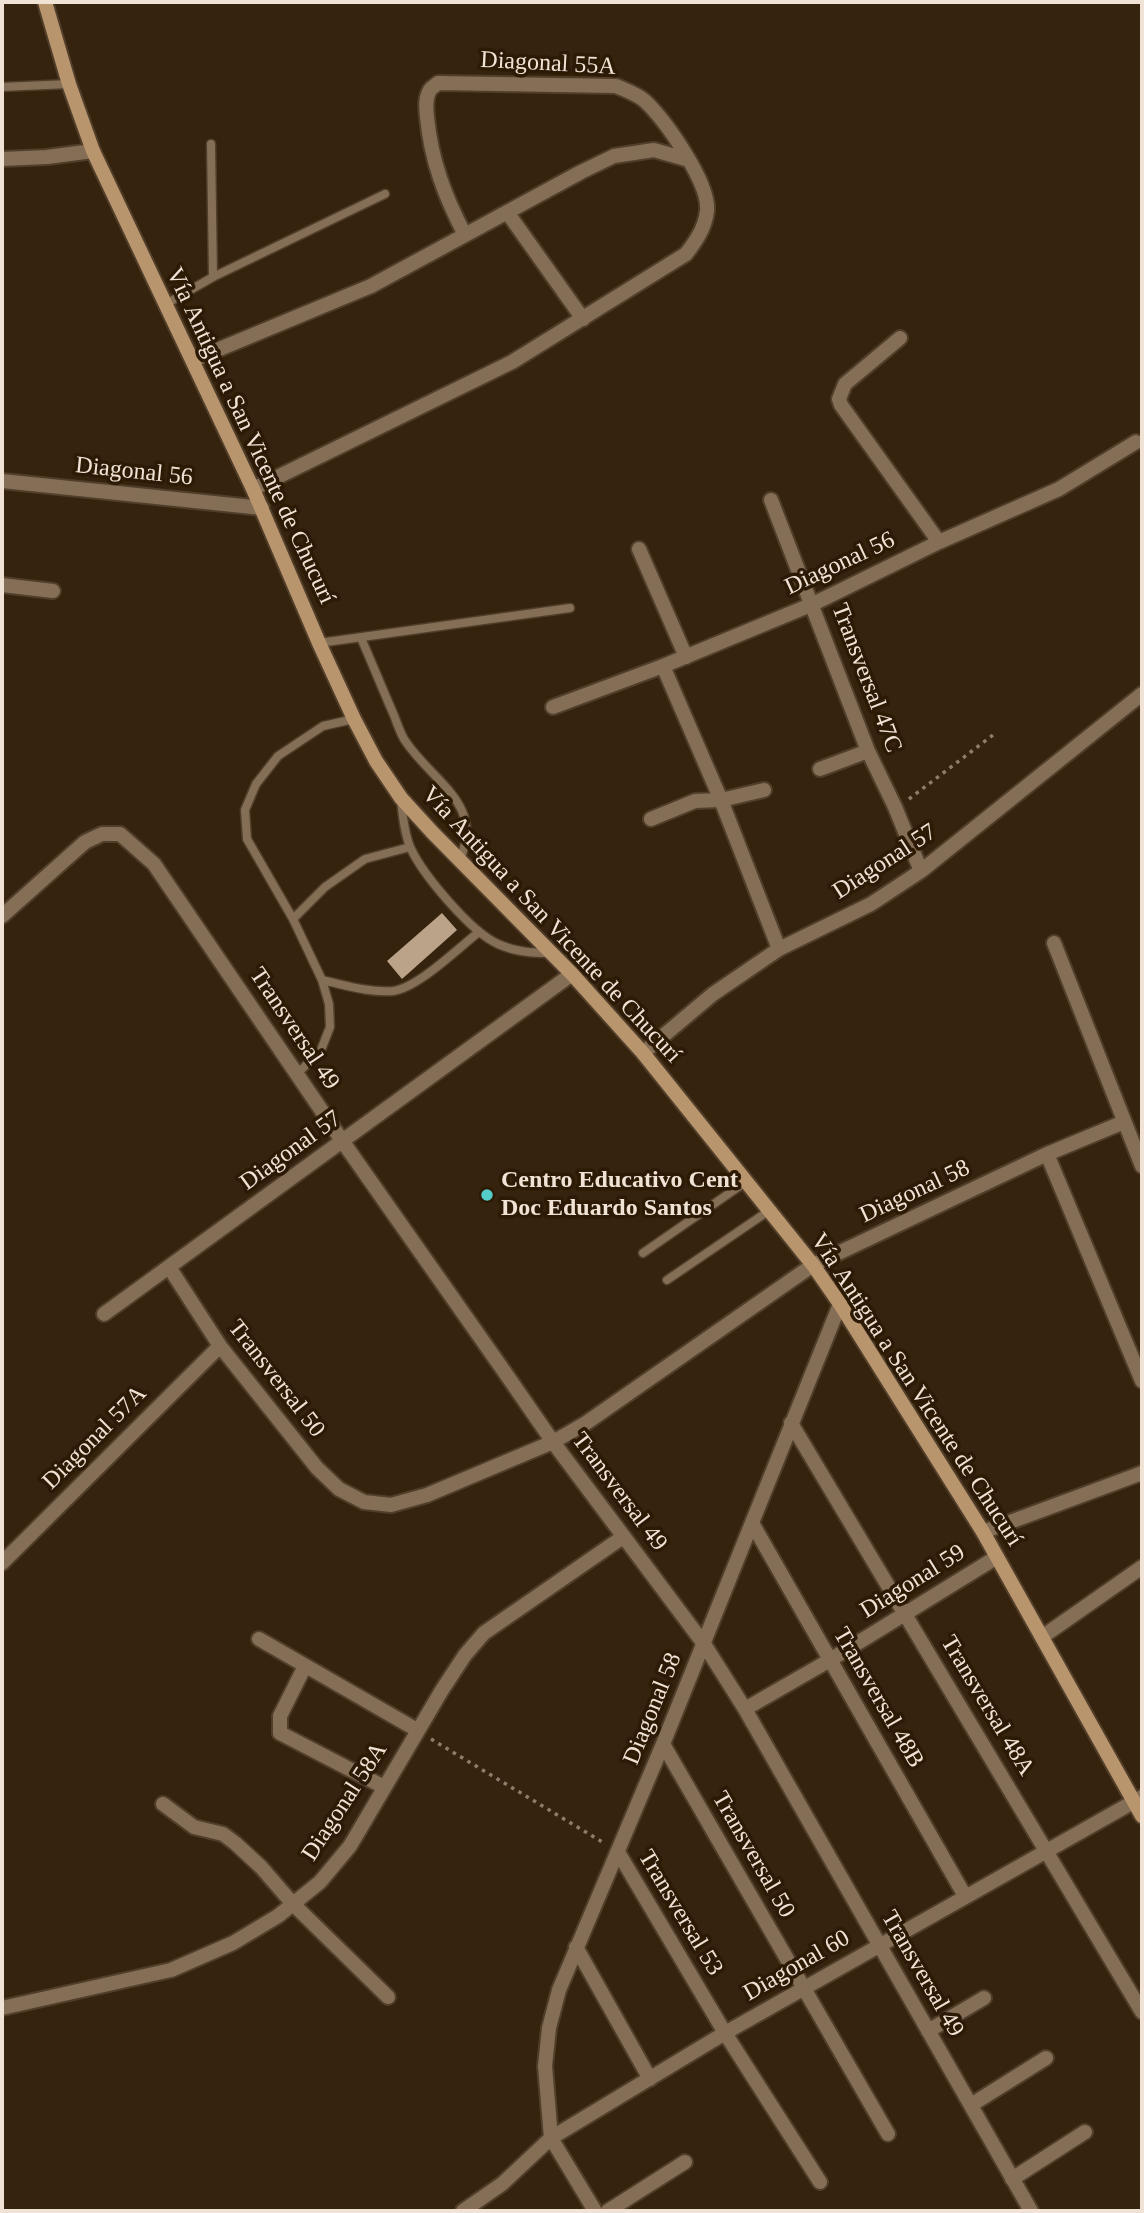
<!DOCTYPE html>
<html>
<head>
<meta charset="utf-8">
<style>
	body { margin:0 }
	#map { position:relative; width:1144px; height:2213px; overflow:hidden; background:#36230e; font-family:Georgia,serif }
	canvas { display:block }
	.frame { position:absolute; inset:0; border:4px solid #f0e3d6; pointer-events:none }
</style>
</head>
<body>
<div id="map">
<canvas width="1144" height="2213"></canvas>
<div class="frame"></div>
</div>
<script>
const context = document.querySelector('canvas').getContext('2d');
context.lineJoin = 'round';
function paint(path, color) { context.fillStyle = color; context.fill(path, 'evenodd'); }
function strokePath(path, color, width, dash) { context.strokeStyle = color; context.lineWidth = width; context.lineCap = dash ? 'butt' : 'round'; context.setLineDash(dash || []); context.stroke(path); }
function write(font, color, halo, rows, align = 'center') {
  context.font = font + ' Georgia,serif'; context.lineWidth = 7; context.setLineDash([]); context.textBaseline = 'middle'; context.strokeStyle = halo; context.fillStyle = color; for (const [text, x, y, turn = 0] of rows) {
    context.save(); context.translate(x, y); context.rotate((+turn || 0) * Math.PI / 180); context.textAlign = isNaN(turn) ? turn : align; if (halo) context.strokeText(text, 0, 0); context.fillText(text, 0, 0); context.restore();
  }
}
paint(new Path2D(`
	M442 913 457 930 402 979 387 961Z`), '#bba38a');
const lane = new Path2D(`
	M2 87 69 84
	M211 144 213 277
	M166 304 213 277 385 194
	M361 638C372 663 382 688 393 713 397 722 400 734 406 742 433 782 486 805 459 861
	M319 643 570 608
	M401 801C403 816 404 834 411 849 424 876 471 932 498 944 516 952 532 953 552 953
	M293 919 325 887 365 859 410 847
	M322 980C345 985 369 993 393 991 418 988 458 948 479 932
	M297 1074 321 1050 330 1027 329 1004 322 980 293 919 247 839 245 810 256 784 278 756 323 726 354 719
	M643 1253 747 1181
	M667 1280 770 1210`);
const street = new Path2D(`
	M2 159 47 157 93 151
	M507 212 583 319
	M900 338 845 384 839 399 841 405 939 542
	M193 360 371 286 581 172 614 156 654 150 689 160
	M2 481 262 508
	M253 489 512 362 686 254C696 241 705 228 707 211 710 183 665 120 645 101 637 94 625 90 616 86L438 83C435 86 432 87 430 90 425 98 426 108 427 117 431 160 445 197 465 235
	M771 500 868 751 895 807 921 871
	M639 549 686 657
	M2 585 53 591
	M663 666 721 800 779 949
	M553 707 663 666 813 604 939 542 1059 489 1136 442
	M820 769 868 751
	M651 819 695 801 721 800 764 790
	M2 916 85 842 102 834H120L154 864 343 1142 506 1374 553 1442 704 1644 745 1709 1031 2211
	M1054 943 1142 1166
	M643 1053 713 994 779 949 871 904 921 871 1142 694
	M1047 1154 1142 1381
	M169 1267 220 1346 317 1468 339 1489 364 1502 391 1505 427 1495 553 1442 586 1423 813 1265 1047 1154 1124 1122
	M104 1314 572 974
	M791 1423 1142 2012
	M752 1523 965 1896
	M983 1532 1142 1473
	M2 1563 220 1346
	M1042 1637 1142 1567
	M259 1639 417 1730
	M305 1666 280 1716V1733L384 1787
	M745 1709 830 1660 997 1557
	M663 1744 888 2134
	M163 1804 194 1827 223 1834 235 1843 261 1867 293 1904 388 1997
	M618 1852 725 2033 820 2182
	M576 1947 650 2079
	M2 2008 171 1970 233 1943 278 1916 320 1882 350 1846 442 1690 465 1655 484 1633 623 1537
	M928 2031 984 1998
	M971 2105 1046 2058
	M1012 2179 1085 2132
	M463 2211 502 2184 551 2138 725 2033 1142 1797
	M595 2211 551 2138 545 2066 549 2028 559 1990 663 1744 840 1304
	M608 2211 685 2162`);
const secondary = new Path2D(`
	M45 2 69 84 93 151 253 489 319 643 354 719 376 761 401 798 432 832 572 974 643 1053 813 1265 840 1304 983 1532 1142 1816`);
strokePath(lane, '#503e2a', 11);
strokePath(street, '#503e2a', 18);
strokePath(secondary, '#503e2a', 18);
strokePath(new Path2D(`
	M909 799 993 735
	M431 1739 604 1843`), '#8e7d6c', 3.5, [3.5, 5]);
strokePath(lane, '#846e56', 8);
strokePath(street, '#846e56', 14);
strokePath(secondary, '#b9956e', 14);
for (const [x, y, r, color] of [
	[487,1195,7,"#54cdc8"]
]) { const dot = new Path2D(); dot.arc(x, y, r, 0, 2 * Math.PI); context.fillStyle = color; context.fill(dot); strokePath(dot, '#2c1a04', 2.5); }
write('24px', '#f0e3d6', '#2c1a04', [
	["Diagonal 55A",548,64,3],
	["Vía Antigua a San Vicente de Chucurí",250,436,65],
	["Diagonal 56",134,472,6],
	["Diagonal 56",840,564,-25],
	["Transversal 47C",866,678,69],
	["Diagonal 57",885,862,-33],
	["Vía Antigua a San Vicente de Chucurí",551,925,47],
	["Transversal 49",294,1029,56],
	["Diagonal 57",291,1151,-36],
	["Diagonal 58",915,1192,-25],
	["Transversal 50",276,1379,52],
	["Vía Antigua a San Vicente de Chucurí",916,1390,57],
	["Diagonal 57A",95,1438,-45],
	["Transversal 49",619,1492,53],
	["Diagonal 59",913,1582,-32],
	["Transversal 48B",878,1698,60],
	["Transversal 48A",987,1706,59],
	["Diagonal 58",653,1709,-68],
	["Diagonal 58A",345,1802,-57],
	["Transversal 50",753,1855,60],
	["Transversal 53",680,1913,59],
	["Diagonal 60",797,1966,-30],
	["Transversal 49",922,1974,60]
]);
write('bold 24px', '#f0e3d6', '#2c1a04', [
	["Centro Educativo Cent",501,1181],
	["Doc Eduardo Santos",501,1209]
], 'left');
</script>
</body>
</html>
